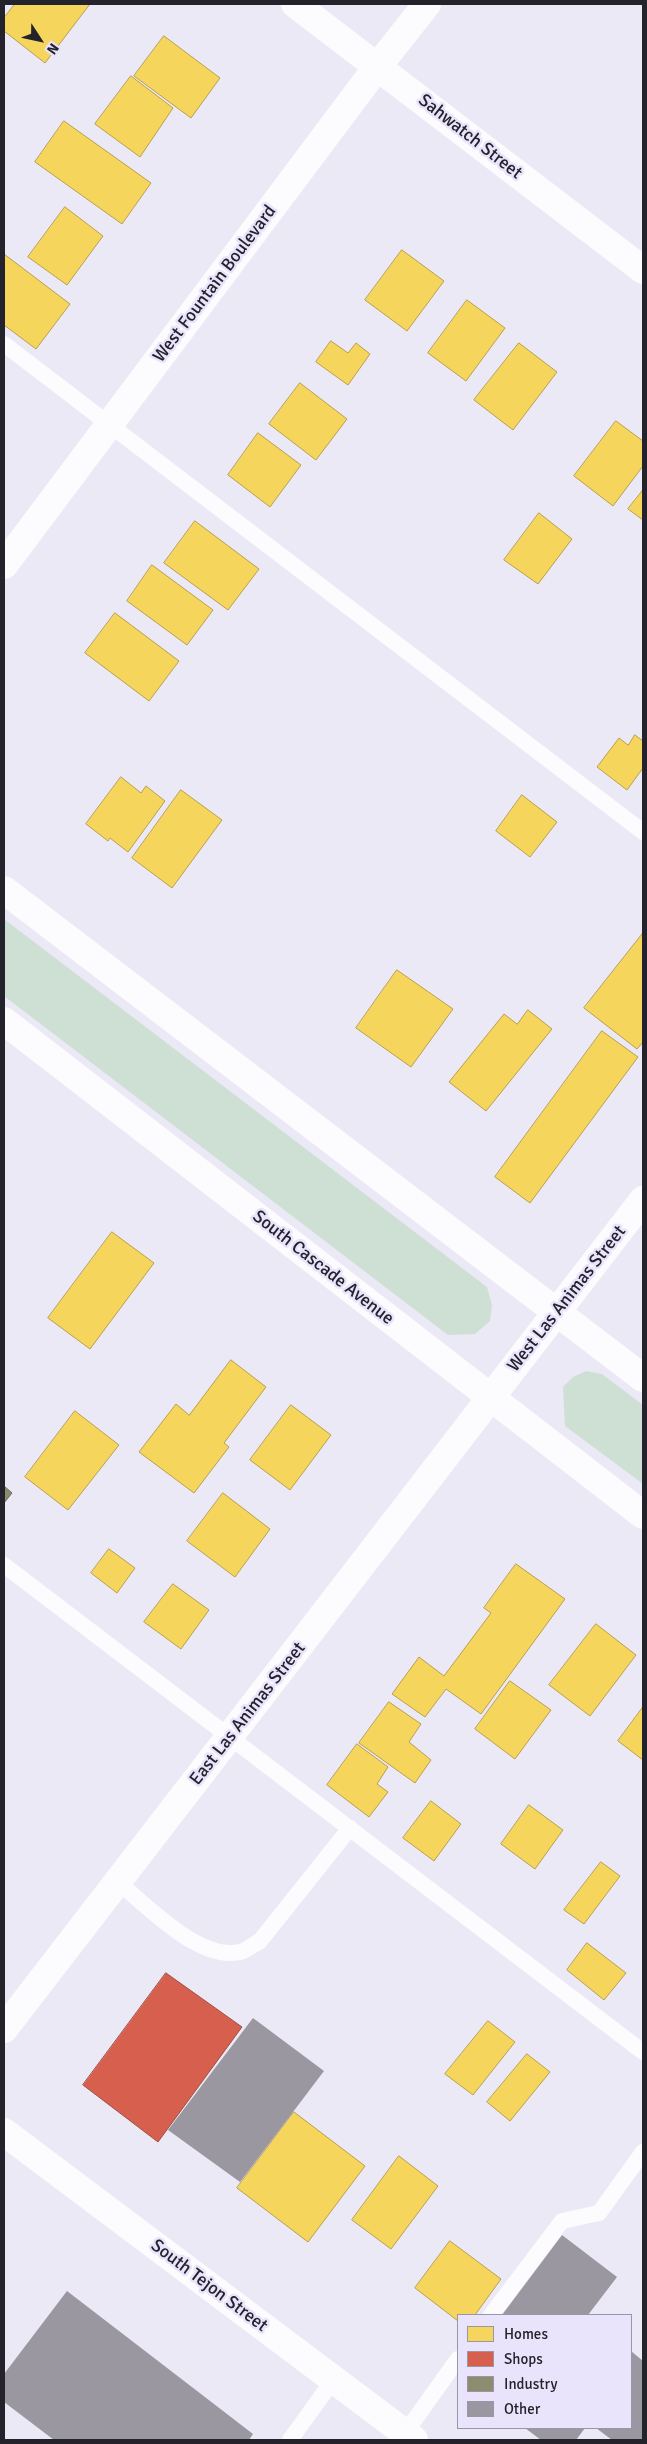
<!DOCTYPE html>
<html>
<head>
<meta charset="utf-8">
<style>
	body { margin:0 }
	#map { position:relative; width:647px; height:2444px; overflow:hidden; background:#ece9f6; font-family:Signika,sans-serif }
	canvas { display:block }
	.frame { position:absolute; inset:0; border:5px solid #24222b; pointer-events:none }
	.legend { position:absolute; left:457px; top:2314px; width:175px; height:115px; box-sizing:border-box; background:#e9e4fb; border:1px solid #9a96a8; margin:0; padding:6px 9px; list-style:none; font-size:15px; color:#24222b }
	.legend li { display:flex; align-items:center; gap:10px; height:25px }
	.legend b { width:25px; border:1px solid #9a96a8 }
	.north { position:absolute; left:15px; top:15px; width:50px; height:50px; -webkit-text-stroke:4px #e9e4fb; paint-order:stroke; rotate:125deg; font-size:14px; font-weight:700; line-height:20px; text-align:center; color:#24222b }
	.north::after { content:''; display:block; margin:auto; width:18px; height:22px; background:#24222b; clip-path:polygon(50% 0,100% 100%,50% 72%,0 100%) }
</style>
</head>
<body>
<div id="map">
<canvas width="647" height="2444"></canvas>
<div class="frame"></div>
<ul class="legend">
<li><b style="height:14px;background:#f6d55c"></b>Homes</li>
<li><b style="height:14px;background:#d6604d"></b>Shops</li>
<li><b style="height:14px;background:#8c8c6e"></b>Industry</li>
<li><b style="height:14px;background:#9a97a1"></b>Other</li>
</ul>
<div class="north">N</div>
</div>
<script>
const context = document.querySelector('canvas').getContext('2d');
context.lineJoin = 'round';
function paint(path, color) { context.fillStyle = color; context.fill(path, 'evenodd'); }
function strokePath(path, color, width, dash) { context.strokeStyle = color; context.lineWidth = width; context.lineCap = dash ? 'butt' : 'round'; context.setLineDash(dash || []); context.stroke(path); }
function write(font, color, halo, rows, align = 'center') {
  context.font = font + ' Signika,sans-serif'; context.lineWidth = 5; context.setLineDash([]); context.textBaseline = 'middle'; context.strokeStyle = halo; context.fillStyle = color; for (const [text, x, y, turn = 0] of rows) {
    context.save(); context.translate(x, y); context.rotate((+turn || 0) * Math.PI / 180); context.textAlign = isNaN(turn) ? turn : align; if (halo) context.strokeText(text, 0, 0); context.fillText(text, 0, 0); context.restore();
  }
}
paint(new Path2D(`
	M4 919 487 1287 492 1305 490 1321 475 1334 448 1335 4 996Z
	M586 1371 602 1374 643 1405V1484L565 1426 563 1387 573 1377Z`), '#cee0d4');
const homes = new Path2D(`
	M15 4H90L45 63 4 31V18Z
	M164 36 220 78 191 118 134 76Z
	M131 76 173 108 140 157 95 124Z
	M64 121 151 183 122 224 35 162Z
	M65 207 103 236 67 285 28 257Z
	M402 250 444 281 407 331 365 300Z
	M4 254 70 304 36 349 4 325Z
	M467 300 505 328 466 381 428 353Z
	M331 341 348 353 356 343 370 354 348 385 316 362Z
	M519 343 557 372 513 430 474 400Z
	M300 383 347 419 316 460 269 424Z
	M616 421 643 441V466L613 506 574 476Z
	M258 433 301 465 270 507 228 475Z
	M643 490V520L628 509Z
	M539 513 572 539 538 584 504 560Z
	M195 521 259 569 228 610 164 563Z
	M152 565 213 610 187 645 127 601Z
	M115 613 179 661 149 701 85 653Z
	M635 735 643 741V768L627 790 597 767 619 738 628 745Z
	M121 777 141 793 146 786 165 801 128 852 110 838 108 841 86 824Z
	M181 790 222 820 172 888 132 858Z
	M522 795 557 822 530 857 496 831Z
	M643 933V1042L637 1049 584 1008Z
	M397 970 453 1009 411 1067 356 1028Z
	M528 1010 552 1029 486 1111 449 1082 504 1014 517 1024Z
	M602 1031 638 1057 530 1203 495 1177Z
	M112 1232 154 1263 90 1349 48 1318Z
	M231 1360 266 1387 224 1443 229 1447 194 1493 139 1452 176 1404 189 1415Z
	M291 1405 331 1435 290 1490 250 1460Z
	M75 1411 119 1445 68 1510 25 1477Z
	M223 1493 270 1529 235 1577 187 1541Z
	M109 1549 135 1568 117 1593 91 1573Z
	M516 1564 565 1599 481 1714 446 1689 425 1717 392 1694 419 1657 444 1676 491 1613 484 1608Z
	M173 1584 209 1610 181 1649 144 1622Z
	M596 1624 636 1655 590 1716 549 1685Z
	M510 1681 551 1710 515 1759 475 1729Z
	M389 1702 421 1724 409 1742 431 1760 415 1783 359 1743Z
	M643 1707V1760L618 1741Z
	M357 1744 388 1767 377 1784 388 1792 369 1817 327 1785Z
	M431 1801 461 1824 434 1861 403 1838Z
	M529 1805 563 1830 535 1869 501 1844Z
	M601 1862 620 1876 584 1924 564 1910Z
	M587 1943 626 1973 604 2000 567 1970Z
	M488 2021 515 2042 473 2095 445 2074Z
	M527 2054 550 2072 510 2121 487 2102Z
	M294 2112 365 2166 308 2242 237 2188Z
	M399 2156 438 2186 391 2249 352 2220Z
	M450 2241 501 2279 475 2315H458V2321L415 2288Z`);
paint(homes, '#f6d55c');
strokePath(homes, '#b79f4d', 1);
const shops = new Path2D(`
	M166 1973 242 2027 158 2142 83 2085Z`);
paint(shops, '#d6604d');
strokePath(shops, '#a14d43', 1);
const industry = new Path2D(`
	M4 1486 12 1493 4 1503Z`);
paint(industry, '#8c8c6e');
strokePath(industry, '#6d6c5a', 1);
paint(new Path2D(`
	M253 2018 324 2071 240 2182 168 2130Z
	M562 2235 617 2277 588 2315H502Z
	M67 2291 253 2434 249 2440H54L4 2402V2374Z
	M631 2351 643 2361V2440H612L596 2428H631Z
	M525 2428H585L576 2440H541Z`), '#9a97a1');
strokePath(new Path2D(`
	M4 344 643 832
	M4 1565 643 2052
	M118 1882C147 1906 199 1961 240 1952 246 1951 254 1944 260 1941L350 1828
	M491 2315 562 2221 599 2213 643 2152
	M405 2433 458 2359
	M290 2440 334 2379`), '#fcfcfe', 16);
strokePath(new Path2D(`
	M295 4 643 270
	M4 565 378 66 427 4
	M4 2029 643 1200`), '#fcfcfe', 28);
strokePath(new Path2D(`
	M4 890 643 1378
	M4 1021 643 1515
	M4 2132 414 2440`), '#fcfcfe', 28);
write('18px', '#24222b', '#e9e4fb', [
	["Sahwatch Street",470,137,38],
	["West Fountain Boulevard",215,284,-53],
	["South Cascade Avenue",323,1268,38],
	["West Las Animas Street",567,1299,-52],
	["East Las Animas Street",248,1714,-52],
	["South Tejon Street",209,2286,37]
]);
</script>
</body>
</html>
